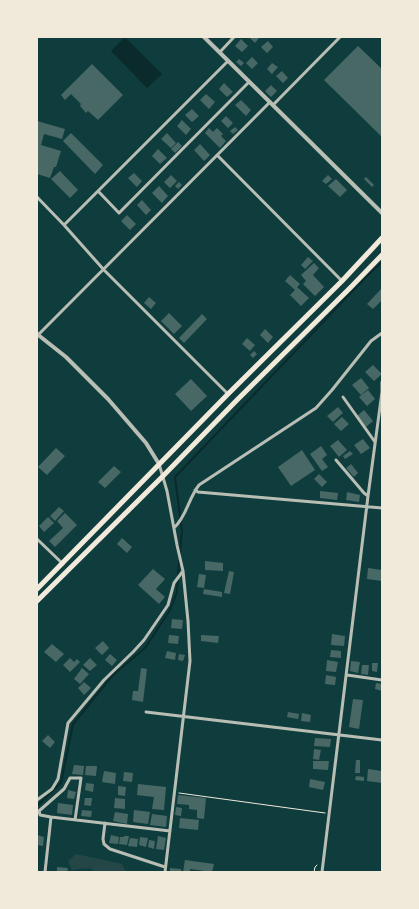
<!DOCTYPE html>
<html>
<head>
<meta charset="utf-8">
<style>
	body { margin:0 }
	#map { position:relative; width:419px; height:909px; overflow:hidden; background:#0f3d3e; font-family:"Golos Text",sans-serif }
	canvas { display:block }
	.frame { position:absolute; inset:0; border:38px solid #f1e9da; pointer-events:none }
</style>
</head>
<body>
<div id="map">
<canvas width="419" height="909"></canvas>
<div class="frame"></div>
</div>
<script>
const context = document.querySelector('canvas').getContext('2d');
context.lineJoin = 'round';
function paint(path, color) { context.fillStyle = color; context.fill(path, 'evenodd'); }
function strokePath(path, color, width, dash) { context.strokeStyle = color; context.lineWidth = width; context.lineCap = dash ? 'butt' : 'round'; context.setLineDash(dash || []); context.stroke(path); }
paint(new Path2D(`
	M76 854 122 864 126 872H95L90 868 78 869 72 870 68 861Z`), '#244646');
paint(new Path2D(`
	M125 37 162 74 147 88 111 51Z`), '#0a2a2b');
strokePath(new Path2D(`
	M180 554 182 531 175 477 367 276 382 262
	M37 806 61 783 73 724 113 675 145 648 170 610 177 592 179 561`), '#0a2a2b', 2);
paint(new Path2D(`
	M251 37H260L255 43 250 38Z
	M241 39 248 46 242 52 235 46Z
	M268 41 273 47 267 53 261 47Z
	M358 46 382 69V137L324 80Z
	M252 57 258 63 252 69 246 63Z
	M239 59 244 63 241 66 236 62Z
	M272 63 278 67 272 74 267 69Z
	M92 64 123 95 98 120 88 111 86 113 80 106 81 104 71 94 65 100 61 95Z
	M282 71 288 78 283 83 276 76Z
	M224 83 233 92 227 97 219 89Z
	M271 85 277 91 271 97 265 91Z
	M206 94 215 102 209 109 200 100Z
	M241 100 251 110 246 116 235 105Z
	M192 109 199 116 192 122 185 115Z
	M226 116 233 123 228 128 221 121Z
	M182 120 191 129 186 135 177 126Z
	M37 121 65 129 62 139 44 134 41 145 61 151 56 167H54L50 178 37 174Z
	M235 127 238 130 233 134 230 131Z
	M209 128 213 132 217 128 223 134 221 136 226 141 220 148 205 133Z
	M71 133 103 165 95 174 63 141Z
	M167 133 176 143 171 148 161 139Z
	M178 142 182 146 175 153 171 149Z
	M200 144 210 155 204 161 194 150Z
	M158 149 167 158 160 164 152 156Z
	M60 171 78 190 70 198 51 179Z
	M134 173 142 181 137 187 128 178Z
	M171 175 177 181 170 188 164 182Z
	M328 175 332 179 326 184 322 181Z
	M366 177 374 185 372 187 364 179Z
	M336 179 347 190 340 197 328 186Z
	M179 182 182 185 178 189 175 186Z
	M159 186 168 196 162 203 152 193Z
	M142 200 151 210 146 215 137 205Z
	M127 215 136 224 130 230 121 221Z
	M308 257 313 261 305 269 301 265Z
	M314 263 319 268 313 275 324 287 315 296 303 284 306 281 301 275Z
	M290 275 300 284 297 287 309 298 301 306 290 295 295 290 285 281Z
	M382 288V300L373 309 367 304Z
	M149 297 156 303 151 309 144 303Z
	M169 313 182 326 174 334 161 321Z
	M202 314 207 319 184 343 179 338Z
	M265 329 273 337 268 343 260 335Z
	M247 338 255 345 250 351 242 344Z
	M254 351 257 354 253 358 250 355Z
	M373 365 382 374 374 381 365 372Z
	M361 378 369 388 361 395 352 385Z
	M191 379 207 396 191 411 175 394Z
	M368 390 375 399 367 406 359 397Z
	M338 407 343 413 333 422 327 416Z
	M364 410 373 421 366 427 357 416Z
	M342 417 349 424 341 431 334 424Z
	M363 439 370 448 361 454 354 445Z
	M338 440 347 450 339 457 330 446Z
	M321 446 327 455 322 459 328 467 322 471 310 454Z
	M56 448 65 456 47 475 38 467Z
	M302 450 315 470 291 486 278 467Z
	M350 451 353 454 345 459 343 456Z
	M351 464 358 473 354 477 346 468Z
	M114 466 121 472 105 488 98 482Z
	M319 474 327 482 322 487 314 479Z
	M320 491 338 493 337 500 320 498Z
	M347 492 360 495 359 502 346 500Z
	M59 507 64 511 55 521 50 516Z
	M65 513 77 525 55 547 49 541 63 528 57 521Z
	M48 517 54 523 44 532 39 526Z
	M122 538 132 547 127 553 117 544Z
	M205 561 223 563V571L205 570Z
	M368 568 382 570V581L367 579Z
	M153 569 165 579 156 589 165 597 159 604 138 585Z
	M229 571 234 572 230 594 224 593Z
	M199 574 206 575 204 588 197 587Z
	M204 589 222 592V597L203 594Z
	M172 619 183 620 182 629 171 628Z
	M332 634 345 636 344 646 331 645Z
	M169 635 179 636 178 644 168 643Z
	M201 635 219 636 218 643 201 641Z
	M103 641 109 648 102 655 95 648Z
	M52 644 64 654 56 662 44 652Z
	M331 650 341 651V658L330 657Z
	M167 651 176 653 175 660 165 658Z
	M110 654 117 660 112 666 105 660Z
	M179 654 185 655 183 661 178 660Z
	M70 658 74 662 77 659 80 662 70 672 63 665Z
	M90 658 97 665 90 671 83 665Z
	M327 660 338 662 336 672 326 671Z
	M351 661 360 662 358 673 350 671Z
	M372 663H378L377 672 372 671Z
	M362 665H369L368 675 361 674Z
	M82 668 89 674 80 684 74 679Z
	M141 668 147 669 143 702 132 700 133 691H138Z
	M326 675 336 677 335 685 325 684Z
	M84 682 91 688 84 695 78 688Z
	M376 683 382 684V691L375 689Z
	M353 699 363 700 359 729 349 727Z
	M288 712 299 714 298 719 287 717Z
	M302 713 311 715 310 722 301 721Z
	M48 735 55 742 50 748 42 741Z
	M315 738 331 739 330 747 314 746Z
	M314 749 321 750 319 760 313 759Z
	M356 760H360V773H355Z
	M313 761H329L328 770 313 769Z
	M74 765 84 766 83 775 72 774Z
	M86 766H97L96 776 85 775Z
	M368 769 382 771V783L367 781Z
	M104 771 116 773 115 784 102 782Z
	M124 772 133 773 132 782 123 781Z
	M356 776 364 777V781L355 780Z
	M310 779 325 782 323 790 309 787Z
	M86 783 94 784 93 792 85 790Z
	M138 784 166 787 164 810 152 809 154 797 137 795Z
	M118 786 126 787 125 796 118 795Z
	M68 790 76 792 74 799 67 798Z
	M178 795 206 798 204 819 197 818V810L189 809V805L177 804Z
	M85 798H92L91 806 84 805Z
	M115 798 125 799V809L114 808Z
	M58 803 73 805 72 815 57 813Z
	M176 807 182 808 181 816 175 815Z
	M82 810 92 811 91 817 81 816Z
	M134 810 150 812 148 824 133 822Z
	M115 812 128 814 127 824 113 821Z
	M152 814 167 816 166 827 150 825Z
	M180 818 199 820 198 830 179 828Z
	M37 835 44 837 43 846 37 845Z
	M111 835 119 837 118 844 109 843Z
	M124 836H129L127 845 119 844 120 837H124Z
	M158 836 166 838 164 850 156 849Z
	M140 837 148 838 146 847 139 845Z
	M130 838 138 839 137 847 128 846Z
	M149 840 155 841 154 849 148 847Z
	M185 860 214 864 212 872 190 869V872H183Z
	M57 867 68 868 67 872H57Z
	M170 868 181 869V872H170Z`), '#486865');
strokePath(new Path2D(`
	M179 793 325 813
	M314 872 315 867 317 865`), '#f1e9da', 1);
strokePath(new Path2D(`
	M220 52 234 37
	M273 105 340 37
	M217 155 342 281
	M98 191 119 213 249 82
	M37 197 64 225 104 270 228 394
	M64 225 228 61
	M38 335 270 102
	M343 397 375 442
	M336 460 364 493 368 496
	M159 464 167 491 177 545 183 571 188 621 190 661 165 872
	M195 490 198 492 382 508
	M174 528C187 516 188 499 199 485L316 408 332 390 371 341 382 333
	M37 539 63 564
	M347 675 382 680
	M146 712 382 740
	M37 800 52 789 58 779 68 723 104 680 133 652 144 640 168 605 174 583 183 571
	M75 820 81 778H70L64 789 39 811 40 815 51 817 170 831
	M105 823 103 839 104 844 110 849 165 867
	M45 872 51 817
	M322 872 368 496 382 392V382`), '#b8beb3', 3);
strokePath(new Path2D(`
	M204 37 382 213
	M37 334 66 357 108 399 146 443 159 464`), '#b8beb3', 4);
strokePath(new Path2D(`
	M37 589 228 394 342 281 382 238
	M37 601 163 476 237 400 351 287 382 255`), '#f1e9da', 5);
</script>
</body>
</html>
